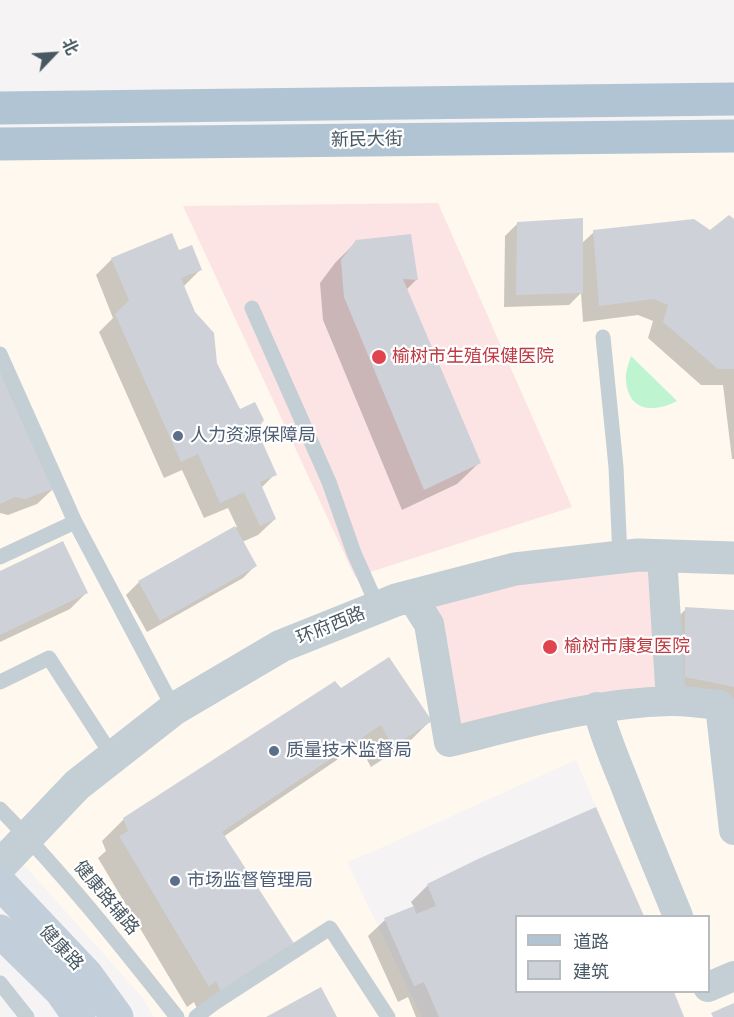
<!DOCTYPE html>
<html>
<head>
<meta charset="utf-8">
<style>
	body { margin:0 }
	#map { position:relative; width:734px; height:1017px; overflow:hidden; background:#f5f3f3; font-family:"Noto Sans","Noto Sans SC",sans-serif }
	canvas { display:block }
	.legend { position:absolute; left:515px; top:915px; width:195px; height:78px; box-sizing:border-box; background:#fff; border:2px solid #b6bcc0; margin:0; padding:8px 10px; list-style:none; font-size:18px; color:#485862 }
	.legend li { display:flex; align-items:center; gap:12px; height:30px }
	.legend b { width:30px; border:2px solid #b6bcc0 }
	.north { position:absolute; left:24px; top:24px; width:60px; height:60px; -webkit-text-stroke:4px #fff; paint-order:stroke; rotate:65deg; font-size:16px; font-weight:700; line-height:24px; text-align:center; color:#485862 }
	.north::after { content:''; display:block; margin:auto; width:21px; height:27px; background:#485862; clip-path:polygon(50% 0,100% 100%,50% 72%,0 100%) }
</style>
</head>
<body>
<div id="map">
<canvas width="734" height="1017"></canvas>
<ul class="legend">
<li><b style="height:8px;background:#b1c4d3"></b>道路</li>
<li><b style="height:16px;background:#ced2d8"></b>建筑</li>
</ul>
<div class="north">北</div>
</div>
<script>
const context = document.querySelector('canvas').getContext('2d');
context.lineJoin = 'round';
function paint(path, color) { context.fillStyle = color; context.fill(path, 'evenodd'); }
function strokePath(path, color, width, dash) { context.strokeStyle = color; context.lineWidth = width; context.lineCap = dash ? 'butt' : 'round'; context.setLineDash(dash || []); context.stroke(path); }
function write(font, color, halo, rows, align = 'center') {
  context.font = font + ' "Noto Sans","Noto Sans SC",sans-serif'; context.lineWidth = 4.5; context.setLineDash([]); context.textBaseline = 'middle'; context.strokeStyle = halo; context.fillStyle = color; for (const [text, x, y, turn = 0] of rows) {
    context.save(); context.translate(x, y); context.rotate((+turn || 0) * Math.PI / 180); context.textAlign = isNaN(turn) ? turn : align; if (halo) context.strokeText(text, 0, 0); context.fillText(text, 0, 0); context.restore();
  }
}
paint(new Path2D(`
	M734 136V1017H685L674 992H708V916H643L576 760 383 847 347 862 422 1017H154L142 997 0 838V144Z`), '#fef8ee');
paint(new Path2D(`
	M438 203 572 507 355 577 183 206Z
	M662 556 671 701 449 742 411 596Z`), '#fde4e4');
paint(new Path2D(`
	M631 356 673 397 677 401C654 413 628 412 626 380 625 372 629 363 631 356Z`), '#bff4d0');
paint(new Path2D(`
	M734 221V459H732L723 385H701L648 338 653 321 638 315 583 322 581 293 569 305 504 307 505 236 518 223 581 244 594 232H710Z
	M357 241 417 279 406 290 479 463 457 484 402 510 323 320 320 283 335 263Z
	M178 252 200 270 183 287 216 363 240 411 256 430 275 474 261 488 275 519 258 535 242 542 255 566 243 578 147 632 126 595 139 582 237 527 228 508 204 518 182 470 164 478 99 332 113 318 96 275 112 259Z
	M0 371 54 488 37 504 8 515 0 513Z
	M0 572 86 593 70 609 0 642Z
	M686 609 734 612V793L726 703 669 693 670 625Z
	M341 690 430 721 408 743 371 767 359 745 223 837 293 945 200 1015 194 1002 187 1007 98 858 106 851 102 841 124 819Z
	M595 809 642 916H516V992H672L683 1017H416L408 997 398 1002 368 936 385 920 414 907 411 902 427 886 479 860Z`), '#0003');
paint(new Path2D(`
	M729 215 734 219V369H718L663 322 668 305 654 299 599 306 593 230 694 219 710 230Z
	M583 218V293L516 295 517 222Z
	M172 233 179 250 192 245 202 270 181 278 195 312 214 333 217 363 240 409 255 402 264 420 257 430 277 475 260 482 276 519 260 526 244 492 220 503 198 454 181 462 115 314 129 300 111 258Z
	M411 234 418 280 403 279 481 463 424 490 344 297 341 260 356 240Z
	M0 368 55 488 25 499 15 497 0 504Z
	M235 526 257 566 160 621 138 581Z
	M63 541 88 593 0 635V571Z
	M685 607 734 610V687L685 677Z
	M389 657 432 721 393 747 381 725 222 832 295 945 222 995 216 981 209 987 119 836 128 831 123 818 335 681 341 688Z
	M596 807 644 916H516V992H674L684 1017H439L424 982 414 986 384 918 414 906 416 914 436 906 427 884 478 859Z
	M321 987 337 1017H266Z
	M734 1003V1017H713L711 1013Z`), '#ced2d8');
strokePath(new Path2D(`
	M252 308 329 482 354 553 378 607
	M603 337 616 467 620 557
	M0 354 75 522 174 709
	M0 557 75 522
	M0 682 49 658 113 757
	M0 809C64 874 121 946 177 1017
	M0 983 27 1017
	M196 1017 213 1004 330 928 388 1017`), '#c3ced5', 15);
strokePath(new Path2D(`
	M662 556 671 701
	M411 596 429 624 449 742C522 724 594 703 670 701 687 700 704 704 720 705L734 830
	M597 707C604 733 614 758 624 782 641 827 660 872 678 916
	M708 987 734 976`), '#c3ced5', 30);
strokePath(new Path2D(`
	M0 866 77 785 174 709 281 646 396 600 515 569 638 555 734 558`), '#c3ced5', 33);
strokePath(new Path2D(`
	M0 883 86 974 117 1017
	M0 931 61 991 79 1017`), '#c2cfda', 33);
strokePath(new Path2D(`
	M0 108 734 99
	M0 144 734 136`), '#b1c4d3', 33);
for (const [x, y, r, color] of [
	[379,357,8,"#e0444e"],
	[178,436,6,"#5c6f8a"],
	[550,647,8,"#e0444e"],
	[274,751,6,"#5c6f8a"],
	[175,881,6,"#5c6f8a"]
]) { const dot = new Path2D(); dot.arc(x, y, r, 0, 2 * Math.PI); context.fillStyle = color; context.fill(dot); strokePath(dot, '#fff', 2); }
write('18px', '#485862', '#fff', [
	["新民大街",367,140,-1],
	["环府西路",331,626,-22],
	["健康路辅路",106,898,50],
	["健康路",61,948,47]
]);
write('18px', '#be3a42', '#fff', [
	["榆树市生殖保健医院",392,357],
	["榆树市康复医院",564,647]
], 'left');
write('18px', '#4e5e75', '#fff', [
	["人力资源保障局",190,436],
	["质量技术监督局",286,751],
	["市场监督管理局",187,881]
], 'left');
</script>
</body>
</html>
